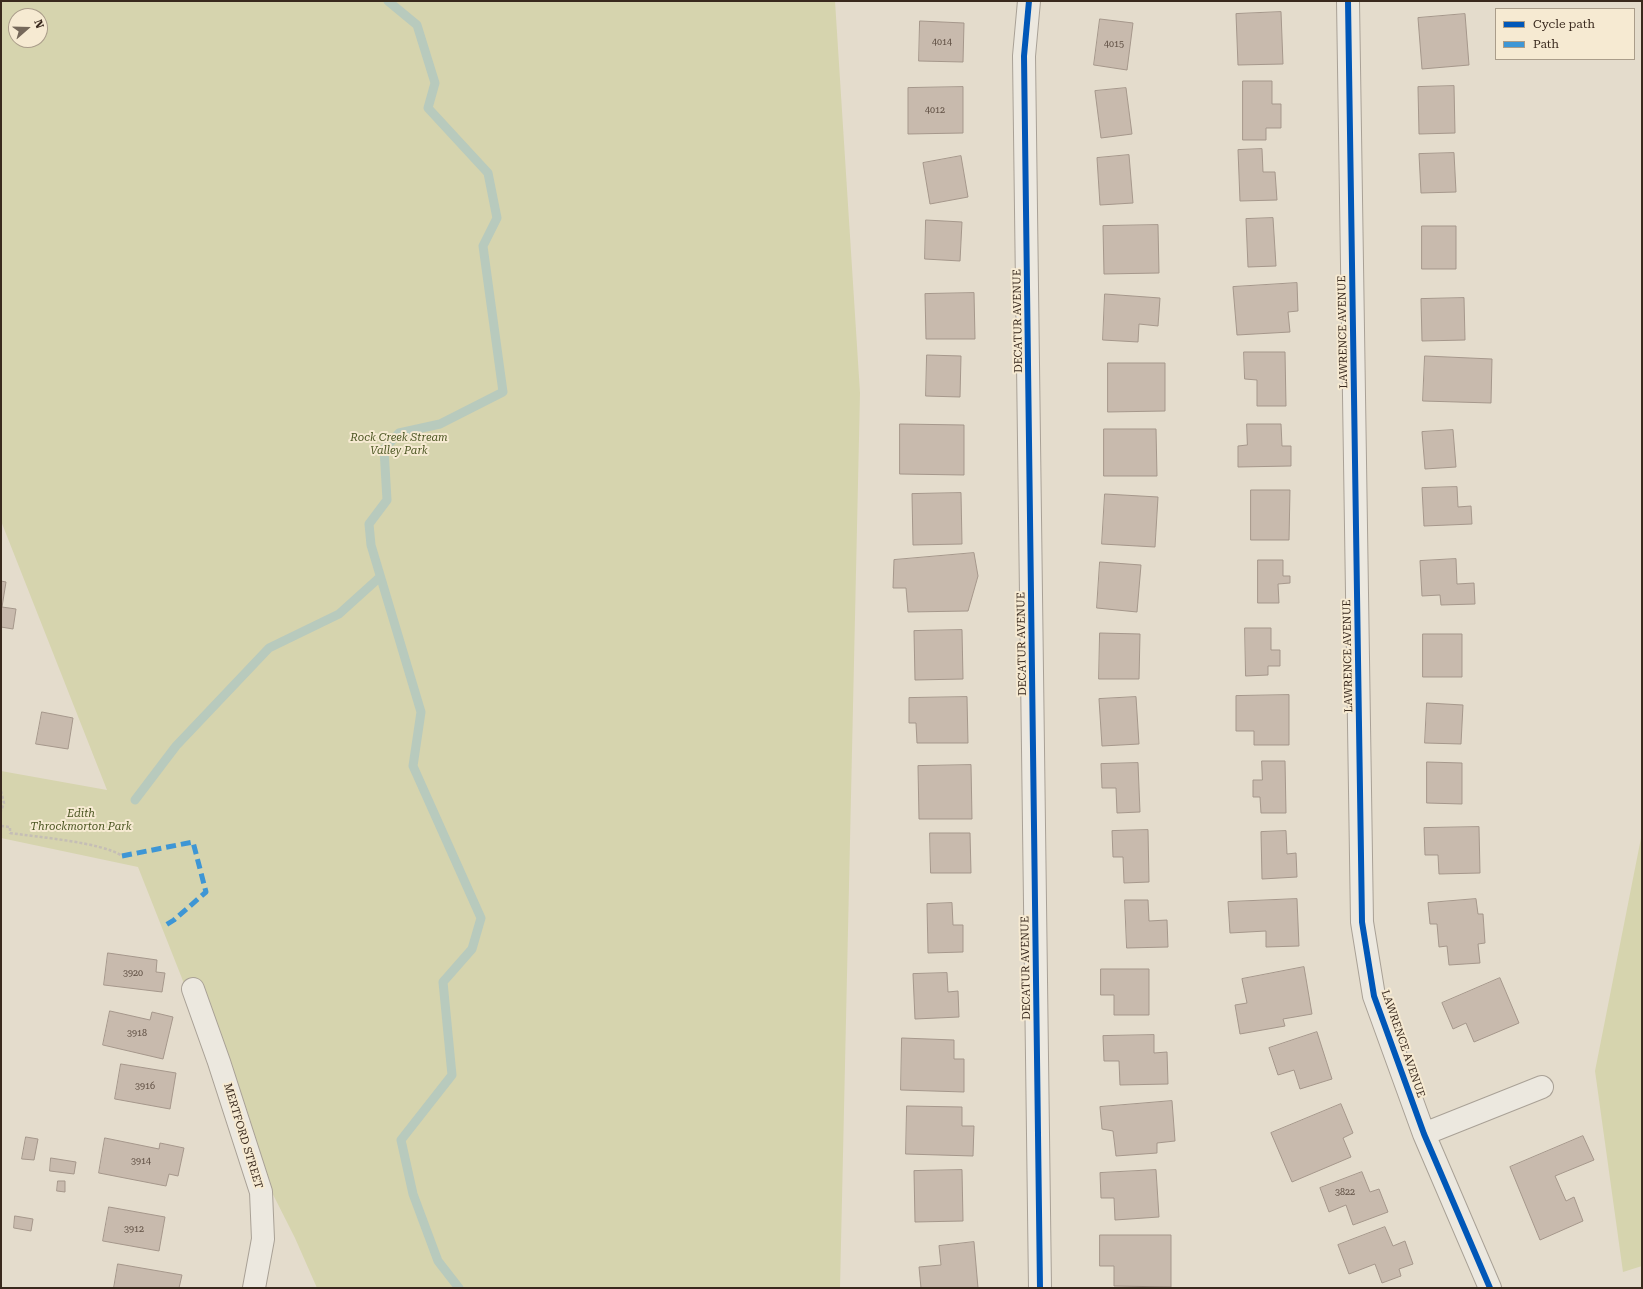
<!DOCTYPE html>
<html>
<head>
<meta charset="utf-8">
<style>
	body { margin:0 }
	#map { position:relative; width:1643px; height:1289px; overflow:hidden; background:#e4dccc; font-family:"Roboto Serif",serif }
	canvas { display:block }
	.frame { position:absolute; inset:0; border:2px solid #39291d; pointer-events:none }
	.legend { position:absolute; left:1495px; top:8px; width:140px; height:52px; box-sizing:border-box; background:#f6ead2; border:1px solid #aa9d8a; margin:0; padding:5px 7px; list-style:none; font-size:12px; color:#39291d }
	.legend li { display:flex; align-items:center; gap:8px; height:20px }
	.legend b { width:20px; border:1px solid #aa9d8a }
	.north { position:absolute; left:8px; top:8px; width:40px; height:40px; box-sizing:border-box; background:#f6ead2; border:1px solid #aa9d8a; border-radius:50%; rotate:70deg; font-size:11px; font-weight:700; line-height:16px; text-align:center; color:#39291d }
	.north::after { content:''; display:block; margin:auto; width:14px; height:18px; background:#75685a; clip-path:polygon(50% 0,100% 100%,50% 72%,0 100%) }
</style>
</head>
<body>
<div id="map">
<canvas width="1643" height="1289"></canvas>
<div class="frame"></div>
<ul class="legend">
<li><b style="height:5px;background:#0057b8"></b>Cycle path</li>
<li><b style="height:5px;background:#3e96d5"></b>Path</li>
</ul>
<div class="north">N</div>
</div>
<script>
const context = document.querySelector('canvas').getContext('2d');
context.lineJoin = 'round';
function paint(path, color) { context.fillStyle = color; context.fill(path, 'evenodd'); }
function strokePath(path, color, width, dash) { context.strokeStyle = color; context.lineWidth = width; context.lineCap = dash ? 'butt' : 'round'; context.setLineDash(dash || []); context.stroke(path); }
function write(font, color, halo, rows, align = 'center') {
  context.font = font + ' "Roboto Serif",serif'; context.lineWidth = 4; context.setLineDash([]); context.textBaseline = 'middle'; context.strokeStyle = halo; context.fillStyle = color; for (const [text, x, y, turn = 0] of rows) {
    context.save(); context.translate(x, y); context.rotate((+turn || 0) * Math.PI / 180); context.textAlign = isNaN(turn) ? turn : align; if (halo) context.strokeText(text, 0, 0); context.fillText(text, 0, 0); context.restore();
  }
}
paint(new Path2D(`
	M1 1H835L860 393 840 1288H317L295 1238 247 1143 138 867 1 838V771L107 790 1 521ZM16 16H40V40H16Z
	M1642 833V1266L1623 1272 1595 1071Z`), '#d6d4ae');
strokePath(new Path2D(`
	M388 1 417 25 435 83 428 108 488 173 497 218 483 246 503 392 440 424 399 433 384 449 387 500 369 524 371 545 421 712 413 766 481 918 472 949 443 982 452 1075 401 1140 413 1194 438 1261 459 1288
	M135 800 176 746 269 648 339 614 380 577`), '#b8cabd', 9);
const building = new Path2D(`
	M1281 12 1283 64 1238 65 1236 14Z
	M1465 14 1469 65 1422 69 1418 18Z
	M1100 19 1133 23 1127 70 1094 65Z
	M920 21 964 23 963 62 919 61Z
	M1243 81H1272V104H1281V128H1266V140H1243Z
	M1454 86 1455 133 1419 134 1418 87Z
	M963 87V133L908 134V88Z
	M1126 88 1132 134 1101 138 1095 91Z
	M1262 149 1263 172H1275L1277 200 1240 201 1238 150Z
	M1454 153 1456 192 1421 193 1419 154Z
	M1129 155 1133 203 1100 205 1097 158Z
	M961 156 968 197 930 204 923 163Z
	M1273 218 1276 266 1248 267 1246 219Z
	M926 220 962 222 960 261 925 259Z
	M1158 225 1159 273 1104 274 1103 226Z
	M1422 226H1456V269H1422Z
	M1297 283 1298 311 1288 312 1290 332 1237 335 1233 287Z
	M974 293 975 339H926L925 294Z
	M1105 294 1160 298 1158 326 1139 324 1138 342 1103 340Z
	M1464 298 1465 340 1422 341 1421 299Z
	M1244 352H1285L1286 406H1257V380L1245 379Z
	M927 355 961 356 960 397 926 396Z
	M1425 356 1492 359 1491 403 1423 401Z
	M1108 363H1165V411L1108 412Z
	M900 424 964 425V475L900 474Z
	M1247 424H1281L1282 446H1291V466L1238 467V446L1247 445Z
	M1104 429H1156L1157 476H1104Z
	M1453 430 1456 467 1425 469 1422 432Z
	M1457 487 1458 507 1471 506 1472 524 1424 526 1422 488Z
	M1251 490H1290L1289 540H1251Z
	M961 493 962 544 913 545 912 494Z
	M1105 494 1158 497 1155 547 1102 544Z
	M974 553 978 576 968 611 908 612 906 588H893L894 560Z
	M1456 559 1457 584 1474 583 1475 604 1441 605 1440 595 1422 596 1420 561Z
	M1258 560H1283V576H1290V583L1278 584 1279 603H1258Z
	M1100 562 1141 565 1137 612 1097 608Z
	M1 581 6 582 2 607 16 609 13 629 1 627Z
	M1245 628H1271V650H1280V666H1268V675L1246 676Z
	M962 630 963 679 915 680 914 631Z
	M1100 633 1140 634 1139 679H1099Z
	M1423 634H1462V677H1423Z
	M1289 695V745H1254V731H1236V696Z
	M967 697 968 743H917L916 723H909V698Z
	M1136 697 1139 744 1102 746 1099 699Z
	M1427 703 1463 705 1461 744 1425 743Z
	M42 712 73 718 68 749 36 744Z
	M1262 761H1285L1286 813H1261L1260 797H1253V780H1262Z
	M1427 762 1462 763V804L1427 803Z
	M1138 763 1140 812 1117 813 1116 788H1102L1101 764Z
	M971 765 972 819H919L918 766Z
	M1479 827 1480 873 1439 874 1438 855H1425L1424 828Z
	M1148 830 1149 882 1124 883 1123 857H1113L1112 831Z
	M1286 831 1287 854 1296 853 1297 877 1262 879 1261 832Z
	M930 833H970L971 873H931Z
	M1297 899 1299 946 1266 947V931L1230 933 1228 902Z
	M1476 899 1478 914H1483L1485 943 1478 944 1480 963 1449 965 1447 946 1439 947 1437 924H1430L1428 903Z
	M1125 900H1148L1149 921 1167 920 1168 947 1127 948Z
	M952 903 953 925H963V952L928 953 927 904Z
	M108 953 157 960 156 972 165 973 162 992 104 985Z
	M1304 967 1312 1014 1283 1019 1285 1026 1240 1034 1235 1005 1247 1003 1242 979Z
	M1101 969H1149V1015H1114V995H1101Z
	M947 973 948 992 958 991 959 1017 915 1019 913 974Z
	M1500 978 1519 1023 1474 1042 1466 1023 1453 1029 1442 1003Z
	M110 1011 150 1020 152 1012 173 1017 163 1059 103 1045Z
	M1317 1032 1332 1079 1300 1089 1294 1070 1278 1075 1269 1048Z
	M1154 1035V1053L1167 1052 1168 1084 1120 1085 1119 1061H1104L1103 1036Z
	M902 1038 954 1040V1059H964V1092L901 1090Z
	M121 1064 176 1073 170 1109 115 1099Z
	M1172 1101 1175 1141 1157 1143V1153L1116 1156 1113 1131 1102 1129 1100 1107Z
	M1341 1104 1353 1133 1343 1138 1351 1157 1292 1182 1271 1133Z
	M907 1106 962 1107V1126H974L973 1156 906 1154Z
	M1583 1136 1594 1160 1555 1176 1566 1201 1574 1197 1583 1221 1540 1240 1510 1167Z
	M26 1137 38 1139 34 1160 22 1159Z
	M105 1138 159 1149 160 1143 184 1148 178 1176 169 1174 166 1186 99 1173Z
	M51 1158 76 1162 74 1174 50 1171Z
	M962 1170 963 1221 915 1222 914 1171Z
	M1156 1170 1159 1217 1115 1220 1114 1198H1101L1100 1173Z
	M1362 1172 1370 1192 1379 1189 1388 1212 1353 1225 1346 1205 1329 1212 1320 1188Z
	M58 1181H65V1192L57 1191Z
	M109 1207 165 1217 159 1251 103 1241Z
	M15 1216 33 1219 31 1231 14 1228Z
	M1385 1227 1393 1246 1405 1241 1413 1264 1399 1269 1401 1276 1382 1283 1375 1264 1349 1274 1338 1245Z
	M1100 1235H1171V1287L1114 1286V1266H1100Z
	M974 1242 978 1288H921L919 1267 941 1265 939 1246Z
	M118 1264 182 1275 179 1288H114Z`);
paint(building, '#c8baad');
strokePath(building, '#a5978b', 1);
const minor = new Path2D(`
	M1029 1 1024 56 1040 1288
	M1348 1 1362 922 1374 996 1424 1134 1490 1288
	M193 989 219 1062 261 1192 263 1239 254 1288
	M1424 1134 1542 1087`);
strokePath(minor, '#a9a196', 24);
strokePath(new Path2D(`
	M1 791 4 803 1 811
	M1 826 10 827V833C36 837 102 842 122 856`), '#c5beb5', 2.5, [3, 2]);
strokePath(minor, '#ece8df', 22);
strokePath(new Path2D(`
	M122 856 193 842 206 892 174 920 166 925`), '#3e96d5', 5, [10, 5]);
strokePath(new Path2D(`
	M1029 1 1024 56 1040 1288
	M1348 1 1362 922 1374 996 1424 1134 1490 1288`), '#0057b8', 6);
write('9px', '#5d4d41', null, [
	["4014",942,42],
	["4015",1114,44],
	["4012",935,110],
	["3920",133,973],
	["3918",137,1033],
	["3916",145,1086],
	["3914",141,1161],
	["3822",1345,1192],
	["3912",134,1229]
]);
write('11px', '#39291d', '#f6ead2', [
	["DECATUR AVENUE",1018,321,-91],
	["LAWRENCE AVENUE",1343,332,-91],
	["DECATUR AVENUE",1022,644,-91],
	["LAWRENCE AVENUE",1348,656,-91],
	["DECATUR AVENUE",1026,968,-91],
	["LAWRENCE AVENUE",1403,1044,71],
	["MERTFORD STREET",243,1136,73]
]);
write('italic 11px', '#4c5623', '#f6ead2', [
	["Rock Creek Stream",399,438],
	["Valley Park",399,451],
	["Edith",81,814],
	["Throckmorton Park",81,827]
]);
</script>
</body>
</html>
